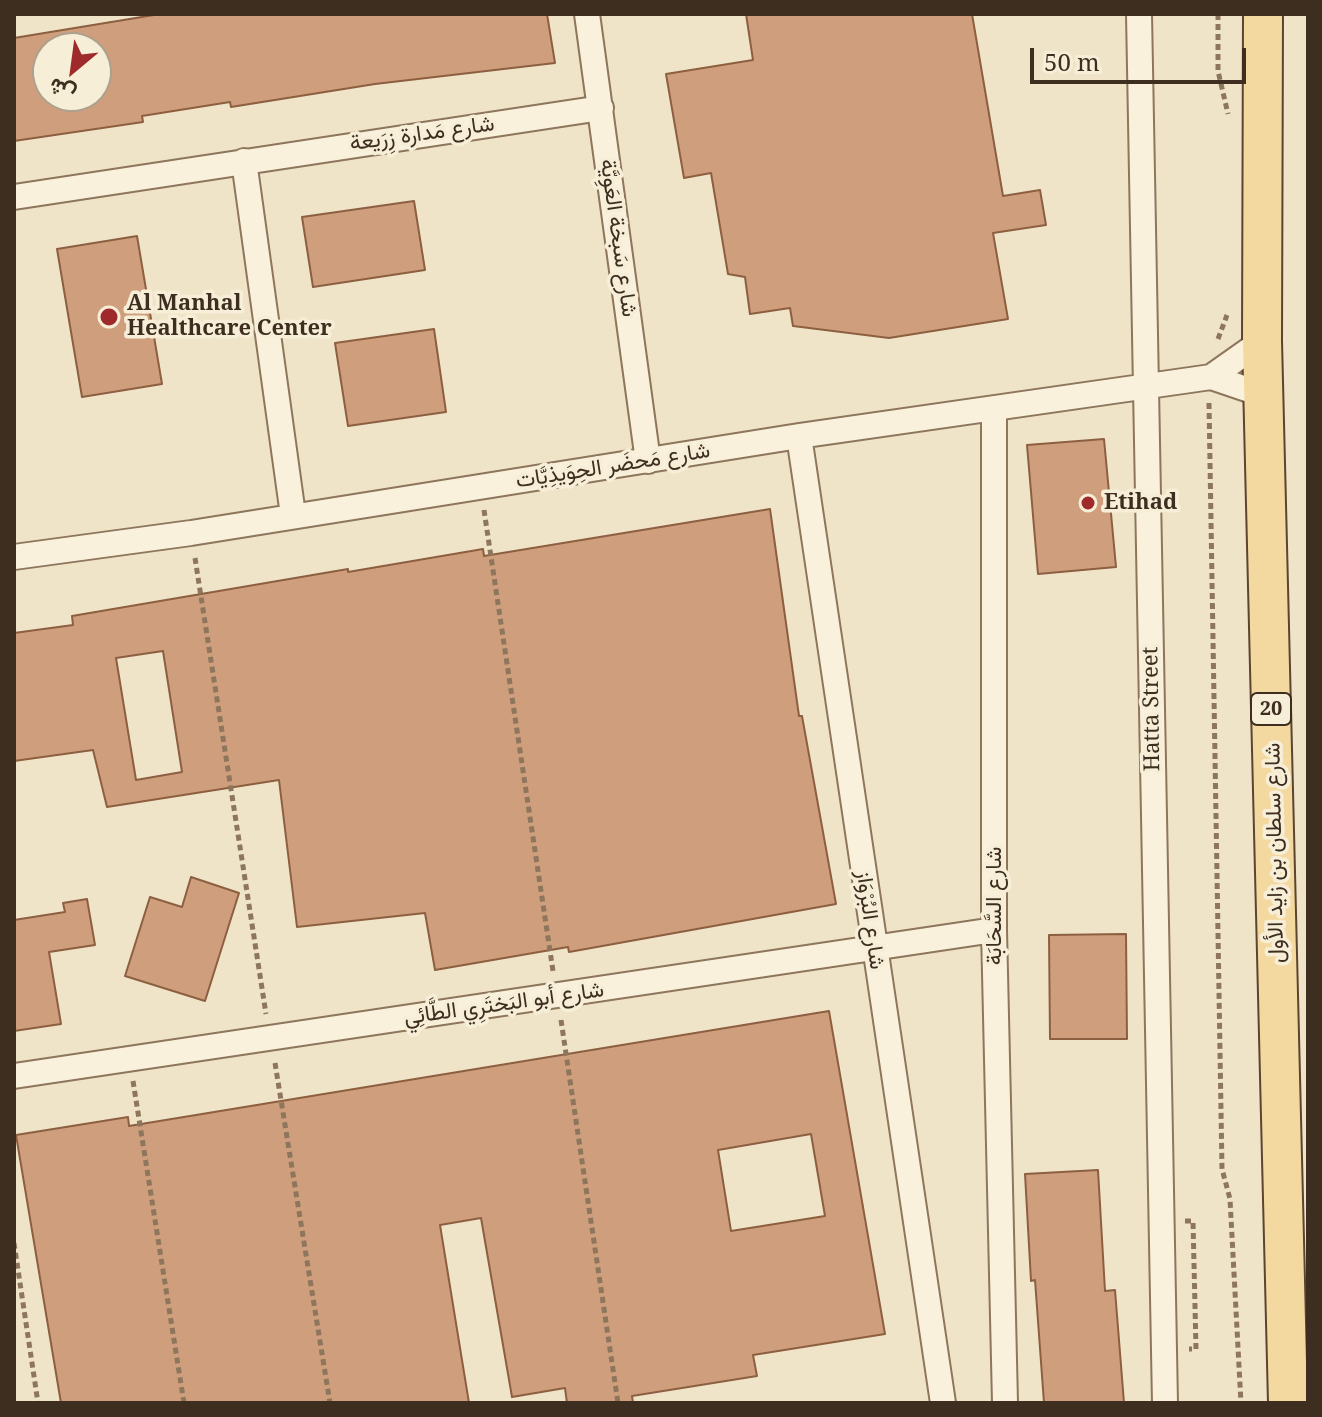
<!DOCTYPE html>
<html>
<head>
<meta charset="utf-8">
<style>
	body { margin:0 }
	#map { position:relative; width:1322px; height:1417px; overflow:hidden; background:#f0e4c8; font-family:"Noto Serif",Vazirmatn,serif }
	canvas { display:block }
	.frame { position:absolute; inset:0; border:16px solid #3d2e20; pointer-events:none }
	.north { position:absolute; left:32px; top:32px; width:80px; height:80px; box-sizing:border-box; background:#f7eed8; border:2px solid #ada18e; border-radius:50%; rotate:209deg; font-size:22px; font-weight:700; line-height:32px; text-align:center; color:#3d2e20 }
	.north::after { content:''; display:block; margin:auto; width:28px; height:36px; background:#9e2a2b; clip-path:polygon(50% 0,100% 100%,50% 72%,0 100%) }
	.scale { position:absolute; left:1030px; top:48px; width:216px; height:36px; box-sizing:border-box; border:4px solid #3d2e20; border-top:0; padding-left:10px; font-size:24px; line-height:28px; white-space:nowrap; color:#3d2e20; -webkit-text-stroke:6px #f7eed8; paint-order:stroke }
</style>
</head>
<body>
<div id="map">
<canvas width="1322" height="1417"></canvas>
<div class="frame"></div>
<div class="north">ش</div>
<div class="scale">50 m</div>
</div>
<script>
const context = document.querySelector('canvas').getContext('2d');
context.lineJoin = 'round';
function paint(path, color) { context.fillStyle = color; context.fill(path, 'evenodd'); }
function strokePath(path, color, width, dash) { context.strokeStyle = color; context.lineWidth = width; context.lineCap = dash ? 'butt' : 'round'; context.setLineDash(dash || []); context.stroke(path); }
function write(font, color, halo, rows, align = 'center') {
  context.font = font + ' "Noto Serif",Vazirmatn,serif'; context.lineWidth = 7; context.setLineDash([]); context.textBaseline = 'middle'; context.strokeStyle = halo; context.fillStyle = color; for (const [text, x, y, turn = 0] of rows) {
    context.save(); context.translate(x, y); context.rotate((+turn || 0) * Math.PI / 180); context.textAlign = isNaN(turn) ? turn : align; if (halo) context.strokeText(text, 0, 0); context.fillText(text, 0, 0); context.restore();
  }
}
const building = new Path2D(`
	M160 14H547L555 63 375 84 231 107 230 102 142 116 143 122 14 141V38ZM48 48H96V96H48Z
	M746 14H972L1003 196 1040 190 1046 225 993 233 1008 319 889 338 793 326 790 308 750 314 745 277 728 274 711 173 684 178 666 74 753 60Z
	M414 201 425 270 313 287 302 217Z
	M137 236 162 384 82 397 57 249Z
	M434 329 446 412 348 426 335 343Z
	M1104 439 1116 567 1038 574 1027 445Z
	M770 509 799 716H802L836 904 569 952 568 947 435 970 425 913 297 927 279 780 107 807 93 750 14 761V633L73 625 72 616 348 569V572L483 549 484 556ZM163 651 182 772 136 780 116 658Z
	M191 877 239 893 205 1001 125 976 150 897 182 907Z
	M87 899 95 945 49 952 61 1024 14 1031V920L65 912 63 903Z
	M1126 934 1127 1039H1050L1049 935Z
	M829 1011 885 1334 753 1355 757 1376 632 1396 633 1403H567L565 1388 512 1397 481 1218 440 1225 469 1403H61L16 1135 128 1117 129 1126ZM811 1134 825 1216 731 1231 718 1150Z
	M1098 1170 1105 1291 1115 1290 1124 1403H1044L1035 1280 1031 1281 1025 1174Z`);
paint(building, '#cf9f7d');
strokePath(building, '#8d5f41', 2);
const minor = new Path2D(`
	M587 14 648 461
	M1139 14 1165 1403
	M244 161 293 515
	M14 197 601 108
	M1211 377 1264 395
	M994 410V930L1005 1403
	M799 436 943 1403
	M14 557 191 533 799 436 1211 377 1262 341
	M14 1076 994 930`);
const primary = new Path2D(`
	M1263 14 1262 341 1288 1403`);
strokePath(minor, '#8d765c', 28);
strokePath(primary, '#5b4430', 42);
strokePath(new Path2D(`
	M1218 14V71L1228 114
	M1218 339 1227 315
	M1209 403 1222 1169 1230 1199 1241 1403
	M484 510 553 971
	M195 558 266 1014
	M561 1020 618 1403
	M275 1063 330 1403
	M133 1081 184 1403
	M1185 1221H1193L1196 1349H1189
	M14 1243 38 1403`), '#8d765c', 5, [6, 4]);
strokePath(minor, '#faf1dc', 24);
strokePath(primary, '#f3d9a0', 38);
for (const [x, y, r, color] of [
	[109,317,10,"#9e2a2b"],
	[1088,503,8,"#9e2a2b"]
]) { const dot = new Path2D(); dot.arc(x, y, r, 0, 2 * Math.PI); context.fillStyle = color; context.fill(dot); strokePath(dot, '#f7eed8', 3); }
for (const [x, y, w] of [
	[1271,709,40]
]) { const box = new Path2D(); box.roundRect(x - w / 2, y - 16, w, 32, 6); context.fillStyle = '#f7eed8'; context.fill(box); strokePath(box, '#3d2e20', 2); }
write('bold 20px', '#3d2e20', null, [
	["20",1271,709]
]);
write('22px', '#3d2e20', '#f7eed8', [
	["شارع مَدارة زِرَيعة",422,134,-8],
	["شارع سَبخة العَوِيَّة",618,238,82],
	["شارع مَحضَر الحِوَيذِيَّات",613,466,-9],
	["Hatta Street",1152,709,-91],
	["شارع سلطان بن زايد الأول",1275,853,-91],
	["شارع السَّحَابَة",995,906,-90],
	["شارع البُرْوَاز",870,920,82],
	["شارع أبو البَختَرِي الطَّائِي",504,1004,-8]
]);
write('bold 22px', '#3d2e20', '#f7eed8', [
	["Al Manhal",127,304],
	["Healthcare Center",127,329],
	["Etihad",1104,503]
], 'left');
</script>
</body>
</html>
